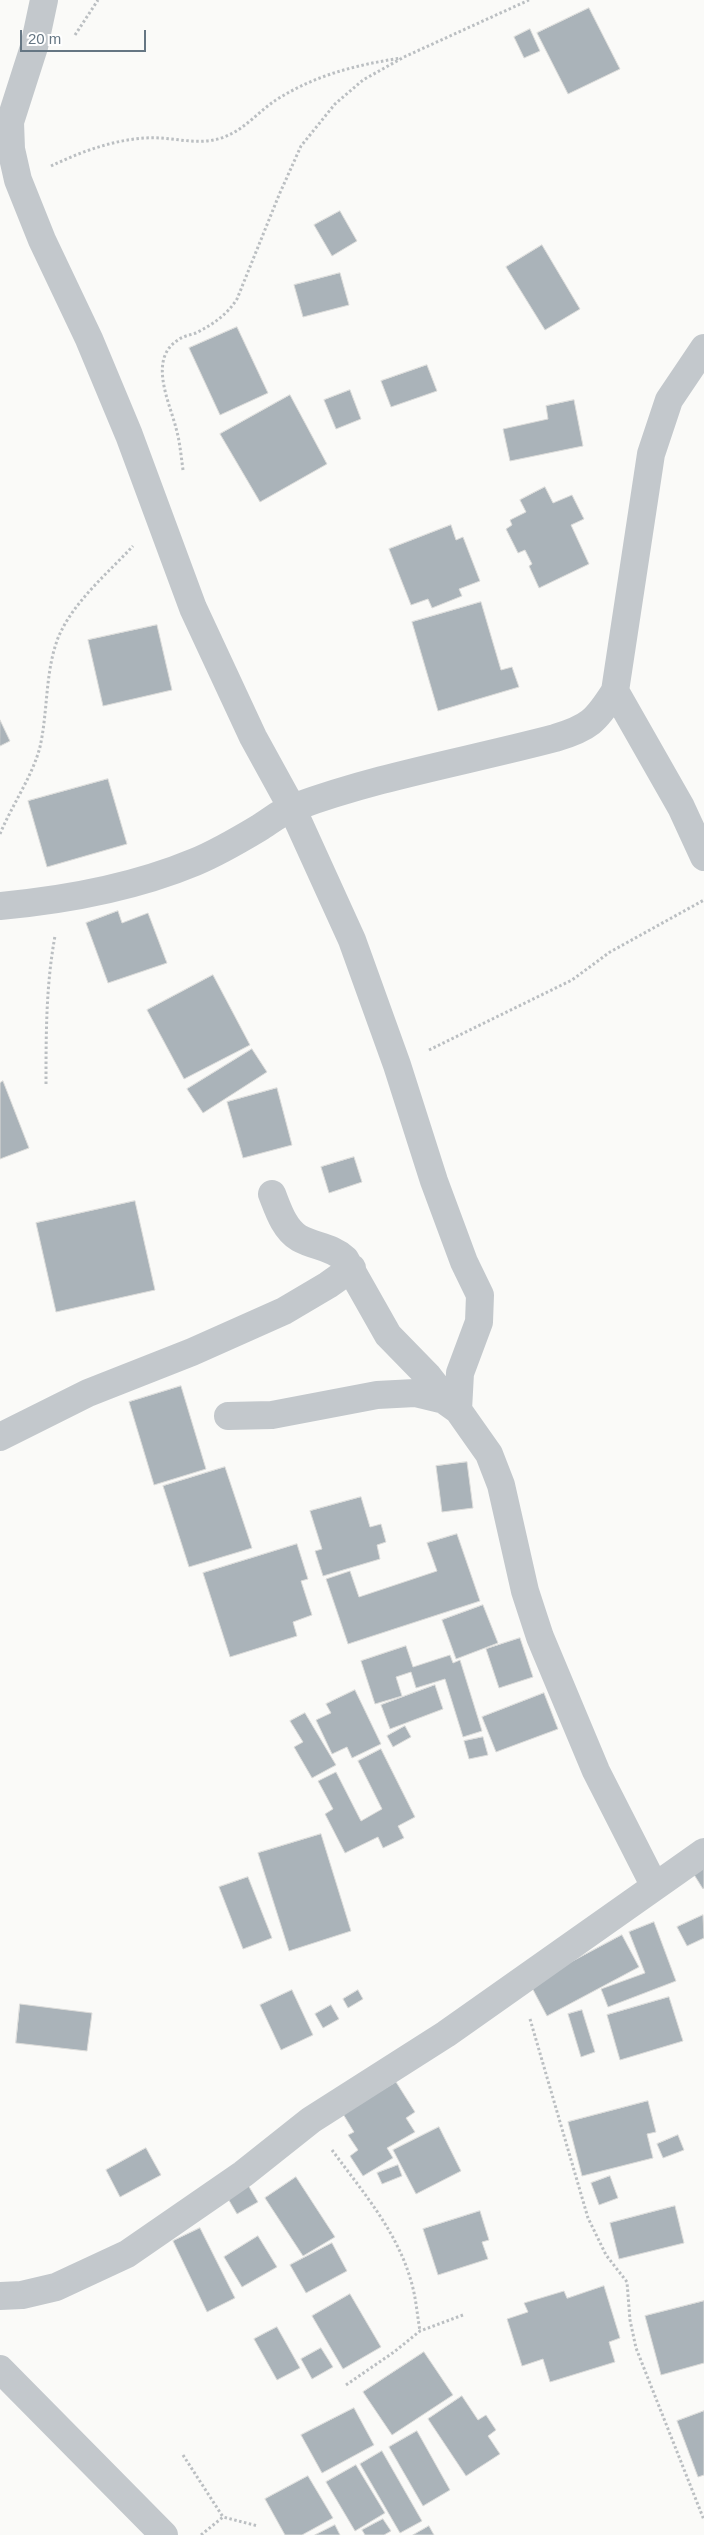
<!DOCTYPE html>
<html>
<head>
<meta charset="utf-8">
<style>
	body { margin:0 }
	#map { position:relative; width:704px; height:2535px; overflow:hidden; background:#fafaf8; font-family:Helvetica,sans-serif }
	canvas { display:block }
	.scale { position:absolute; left:20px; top:30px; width:126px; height:22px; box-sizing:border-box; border:2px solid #657683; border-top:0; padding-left:6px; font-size:15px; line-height:18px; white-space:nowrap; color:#657683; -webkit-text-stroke:4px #fff; paint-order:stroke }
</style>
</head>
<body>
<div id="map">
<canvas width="704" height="2535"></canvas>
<div class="scale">20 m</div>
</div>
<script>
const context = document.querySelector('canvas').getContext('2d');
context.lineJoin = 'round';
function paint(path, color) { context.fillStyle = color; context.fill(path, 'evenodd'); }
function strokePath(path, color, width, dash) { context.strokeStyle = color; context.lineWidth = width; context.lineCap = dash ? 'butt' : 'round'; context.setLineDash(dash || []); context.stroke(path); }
const building = new Path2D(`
	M589 8 620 69 568 94 537 33Z
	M530 29 540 51 524 58 514 37Z
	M340 211 357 241 332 256 314 225Z
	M542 245 580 309 545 330 506 267Z
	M340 273 349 305 303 317 294 285Z
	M237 327 268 393 220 415 189 348Z
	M427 365 437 391 391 407 381 381Z
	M350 390 361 419 336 429 324 400Z
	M290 395 327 464 260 502 220 434Z
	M574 400 583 446 510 461 503 429 548 419 546 406Z
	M545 487 553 503 572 495 584 519 571 525 589 564 539 588 529 566 532 564 525 550 518 553 506 529 512 525 510 520 526 512 520 500Z
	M451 525 456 540 463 537 480 581 459 589 462 596 432 608 428 599 411 605 389 549Z
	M481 602 501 670 512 667 519 687 438 711 412 622Z
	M157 625 172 690 103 706 88 640Z
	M0 720 10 741 0 746Z
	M108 779 127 844 47 867 28 801Z
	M118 911 122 923 148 913 167 963 108 983 86 923Z
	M213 975 250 1045 184 1079 147 1010Z
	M252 1049 267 1072 203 1113 187 1089Z
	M3 1081 29 1148 0 1159V1083Z
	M277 1088 292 1145 243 1158 227 1102Z
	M354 1157 362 1182 329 1193 321 1167Z
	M135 1201 155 1290 56 1312 36 1223Z
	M181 1386 206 1469 154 1485 129 1402Z
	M467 1462 473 1508 442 1512 436 1466Z
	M225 1467 252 1548 189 1567 163 1486Z
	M361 1497 370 1527 381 1524 386 1542 377 1545 380 1559 323 1576 315 1551 322 1549 310 1511Z
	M457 1534 480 1601 348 1644 326 1579 350 1571 359 1597 437 1571 427 1543Z
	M297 1544 308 1579 301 1581 312 1615 293 1622 297 1636 230 1657 203 1573Z
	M483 1605 498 1643 456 1659 442 1620Z
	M520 1638 533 1677 499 1688 486 1649Z
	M406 1646 413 1667 450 1655 453 1663 460 1660 482 1731 463 1737 445 1679 416 1688 411 1672 396 1677 402 1696 375 1704 361 1661Z
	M435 1685 443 1709 390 1729 381 1705Z
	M355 1690 381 1744 352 1758 347 1747 332 1754 316 1720 331 1713 326 1704Z
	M544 1693 558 1729 496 1752 482 1717Z
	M305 1713 336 1765 312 1778 294 1747 303 1742 290 1721Z
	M405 1726 411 1737 393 1747 387 1736Z
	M483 1737 488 1755 469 1759 464 1741Z
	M381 1749 415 1817 398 1826 404 1838 383 1848 378 1837 345 1853 325 1814 333 1809 318 1781 336 1772 361 1821 382 1809 358 1761Z
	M321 1834 351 1931 289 1951 258 1853Z
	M704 1867V1888L703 1889 693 1873Z
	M248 1877 272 1938 243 1949 219 1887Z
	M703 1915 704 1938 687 1946 677 1927Z
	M654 1922 676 1981 608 2007 601 1989 645 1973 629 1932Z
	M622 1935 639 1967 547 2016 530 1984Z
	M292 1990 313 2035 281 2050 260 2005Z
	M358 1990 363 1999 348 2008 343 1999Z
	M669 1997 683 2041 620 2060 607 2015Z
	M20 2004 92 2013 87 2051 16 2043Z
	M331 2005 339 2019 323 2028 315 2014Z
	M582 2010 595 2052 581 2057 568 2014Z
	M396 2082 415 2112 406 2118 415 2132 387 2148 393 2158 363 2176 350 2156 358 2150 348 2135 354 2132 343 2114Z
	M648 2101 656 2132 647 2134 653 2158 582 2176 568 2122Z
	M439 2127 461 2171 416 2194 393 2150Z
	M678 2135 684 2150 663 2158 657 2144Z
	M146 2148 161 2175 120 2197 106 2170Z
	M398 2165 402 2176 382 2184 377 2173Z
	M610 2176 618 2198 599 2205 591 2183Z
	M296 2177 335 2237 303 2256 265 2198Z
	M248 2185 258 2202 237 2214 227 2197Z
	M675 2206 684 2243 619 2259 610 2223Z
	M480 2211 489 2240 482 2242 488 2259 438 2275 423 2229Z
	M200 2228 235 2298 207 2312 173 2241Z
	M258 2236 277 2267 242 2287 224 2257Z
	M332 2243 347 2271 306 2293 290 2265Z
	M604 2286 620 2338 609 2342 615 2362 550 2382 543 2359 522 2366 507 2319 528 2312 524 2303 564 2291 567 2298Z
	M350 2294 381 2347 343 2369 312 2316Z
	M704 2301V2363L661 2375 645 2316Z
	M277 2327 300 2368 277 2380 254 2339Z
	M321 2348 333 2367 312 2379 301 2359Z
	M424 2352 453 2395 392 2435 363 2392Z
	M462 2396 478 2420 486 2415 496 2430 488 2436 500 2454 466 2476 428 2419Z
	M354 2408 374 2445 322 2473 301 2435Z
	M704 2411V2475L698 2477 677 2421Z
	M417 2431 450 2490 423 2506 389 2447Z
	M382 2451 422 2521 400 2533 360 2464Z
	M356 2465 385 2513 355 2531 326 2482Z
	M308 2476 333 2518 302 2535H285L265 2499Z
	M383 2519 391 2531 384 2535H365L362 2530Z
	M335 2525 340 2535H315Z
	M429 2526 434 2535H413Z`);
paint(building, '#aab3b9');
strokePath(building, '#dcdcda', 1);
strokePath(new Path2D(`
	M75 35 98 0
	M51 166C80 152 113 140 145 138 172 136 198 147 224 137 244 130 259 111 276 100 315 75 356 65 401 58
	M183 470C181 456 180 442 176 428 169 401 148 359 178 340 183 336 190 335 196 333 213 324 226 316 237 299L279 195 301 146 335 104 363 80 404 57 529 0
	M0 834C12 805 32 777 40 747 48 711 45 672 58 638 73 602 107 574 133 546
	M429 1050 572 980 610 952 704 900
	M46 1084C46 1034 46 985 55 936
	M530 2019 588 2218 606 2255 627 2282 630 2320 636 2348 704 2520
	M332 2150C362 2191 397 2231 411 2281 416 2297 417 2314 420 2331
	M346 2385 394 2352 420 2331 463 2315
	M183 2455 223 2517
	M201 2535 223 2517 258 2526`), '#bbbfc2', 3, [2.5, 2.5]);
strokePath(new Path2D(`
	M44 0 34 47 10 122 11 149 18 180 42 240 89 339 129 435 193 608 253 737 292 808 352 940 397 1065 434 1181 464 1262 480 1295 479 1322 460 1373 458 1410
	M615 691 681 807 704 857
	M0 906C65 900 135 887 195 862 217 853 239 840 259 828 270 821 282 811 295 807 379 776 468 761 555 738 589 728 596 721 615 691L651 454 669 400 704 348
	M272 1194C278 1209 284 1229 299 1238 315 1247 331 1246 345 1259L388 1335 428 1376 449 1403
	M228 1416 272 1415 377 1395 415 1393 444 1400 458 1410 489 1454 501 1485 525 1591 540 1637 596 1771 654 1885
	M0 1437 88 1393 192 1352 284 1311 328 1285 352 1268
	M0 2296 22 2295 56 2287 127 2254 243 2174 311 2120 446 2034 704 1852
	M0 2369 164 2535`), '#c3c8cc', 28);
</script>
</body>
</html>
